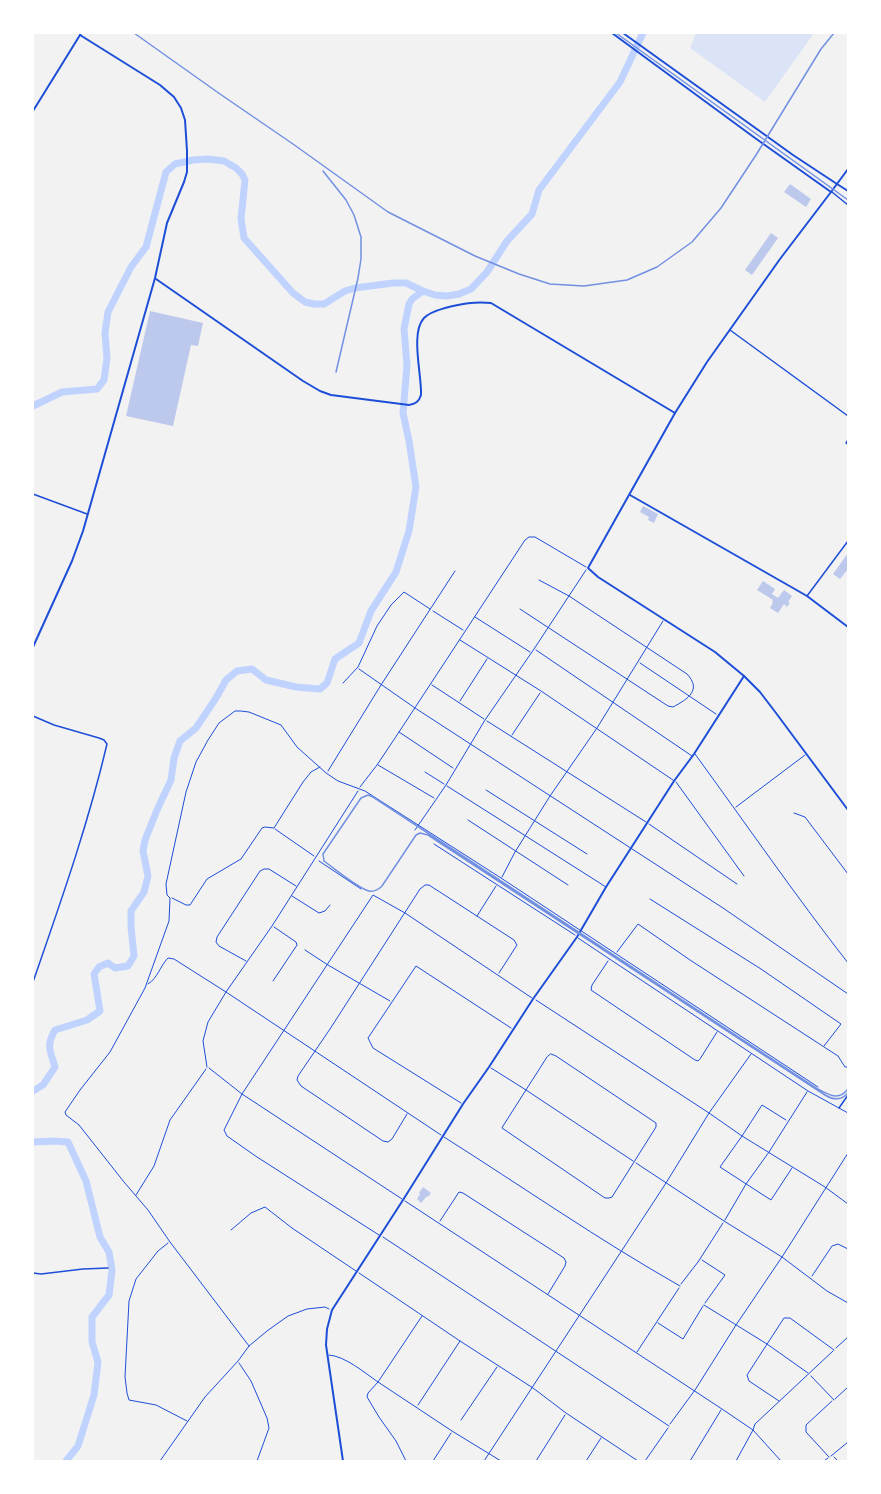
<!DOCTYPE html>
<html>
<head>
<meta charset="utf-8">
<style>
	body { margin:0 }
	#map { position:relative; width:881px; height:1494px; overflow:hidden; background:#f2f2f2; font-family:"DejaVu Sans",sans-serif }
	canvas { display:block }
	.frame { position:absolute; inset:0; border:34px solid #fff; pointer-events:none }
</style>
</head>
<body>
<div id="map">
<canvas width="881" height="1494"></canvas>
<div class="frame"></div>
</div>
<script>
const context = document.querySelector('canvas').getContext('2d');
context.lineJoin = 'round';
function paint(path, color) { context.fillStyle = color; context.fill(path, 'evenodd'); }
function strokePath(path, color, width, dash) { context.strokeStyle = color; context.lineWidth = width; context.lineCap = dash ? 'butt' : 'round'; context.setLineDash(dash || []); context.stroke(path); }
paint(new Path2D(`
	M696 33H814L765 102 690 48Z`), '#dbe4f7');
strokePath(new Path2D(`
	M33 406 62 392 97 389 104 380 107 358 105 333 108 312 131 267 146 247 166 172 175 164 193 160 208 159 224 161 236 168 242 174 245 180 241 219 244 238 293 293 305 302 314 304H324L345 291 355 288 393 283H406L423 291 435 295 447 296 459 294 471 289 487 272 507 241 532 214 539 190 620 82 643 33
	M33 1091 43 1085 55 1067C50 1050 46 1046 55 1030L87 1020 100 1011 94 974 99 967 108 963 115 968 128 966 134 956 131 927V911L144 892 148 876 143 851 145 840 157 810 171 780 174 758 180 741 196 728 216 698 226 680 237 671 252 669 266 680 296 687 320 689 327 683 335 659 359 643 371 611 396 572 409 531 416 487 409 441 403 413 407 365 404 329 409 304 412 299 423 291
	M33 1142 55 1141 68 1142 86 1181 100 1237 109 1252 112 1270 109 1295 92 1317V1342L98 1362 94 1395 78 1446 66 1461`), '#bfd3fe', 7);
paint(new Path2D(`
	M790 184 811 199 806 207 784 192Z
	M771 233 778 238 752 275 745 270Z
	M150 311 203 323 198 346 191 345 173 426 126 416Z
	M643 506 658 514 654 523 648 520 649 517 640 512Z
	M848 553V569L840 579 833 574Z
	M763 581 775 589 772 594 778 598 784 590 792 596 788 602 790 603 787 607 784 604 778 613 770 608 773 603 772 602 773 600 757 590Z
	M423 1187 431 1193 428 1197 427 1196 421 1203 417 1199 420 1194 419 1193Z`), '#bdc9ec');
strokePath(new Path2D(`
	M319 861 361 889`), '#1d4ed8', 1);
strokePath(new Path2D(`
	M520 609 668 706 673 707C688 699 702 690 687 674L569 596 539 580
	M433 611 463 630
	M475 617 530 652
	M460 640 541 691 673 780
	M536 650 692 756
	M640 663 716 714
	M359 669 415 708 723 908 848 994
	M343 683 358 667 377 626 391 605 404 592 430 609
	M432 685 484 719
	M460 701 487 659
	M487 721 646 822
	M399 732 453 768
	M512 735 540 693
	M695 754C746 824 795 895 848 963
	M378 765 434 798
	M328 771 381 685 455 571
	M425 772 444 784
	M676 782 744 876
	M447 786 606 887
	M360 787 377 765 399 732 525 540 529 537H535L586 567
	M486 790 587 854
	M736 807 805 755
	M794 813 805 817 848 874
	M468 820 568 885
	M649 824 737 884
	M275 829 314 856
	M415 830 446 785 485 720 534 649 586 570
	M434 844 575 935
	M502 877 515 852 550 796 597 728 663 621
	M292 896 319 913 325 911 330 905
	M172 898 186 905H190L207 879 241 859 262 828 265 827 274 828 303 782 311 772 320 767
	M650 899 761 969 841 1024 824 1046
	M477 916 496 886
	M578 938 808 1091 848 1113
	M305 950 328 965 390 1001
	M617 952 638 924 690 960 838 1056 845 1067H848
	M246 961 219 946 216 942 217 937 260 871 264 869H269L296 886
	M608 961 592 985 591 990 695 1060 698 1061 700 1059 717 1032
	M273 981 297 945 296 942 274 927
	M148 984C158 978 160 966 168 958L174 959 226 992 441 1135
	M536 1000 709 1113 742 1136 825 1187 848 1204
	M551 1054 556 1056 656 1123V1127L612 1197 609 1198H605L502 1128 503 1126 547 1057Z
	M207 1067 203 1041 208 1022 226 992 272 926 358 791
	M209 1068 242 1094 402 1199
	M491 1068 526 1090 633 1161
	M461 1103 373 1048 368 1038 416 966 511 1028
	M407 1114 392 1139 388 1142 383 1141 301 1086 297 1080 298 1076 330 1029 420 889 425 885H429L514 940 517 945 499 973
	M786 1120 762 1105 742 1136 720 1167 771 1200 792 1168
	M444 1137C523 1187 599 1240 680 1286
	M636 1163 724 1221 782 1257 827 1291 848 1303
	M136 1195 154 1166 170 1120 206 1069
	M405 1201 722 1409 753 1430 781 1461
	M725 1220 746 1184 769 1152 807 1092
	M440 1221 457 1195 459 1192 463 1193 564 1258 566 1262 565 1266 548 1294
	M231 1230 251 1213 265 1207 292 1228 356 1271
	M379 1235 257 1157 227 1136 224 1130 242 1094 373 895 405 913 532 998
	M383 1237 669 1426
	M168 1243 158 1251 136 1279 129 1301 125 1377 127 1393 129 1400 156 1405 187 1421
	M702 1260 725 1275 705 1303
	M359 1273 460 1341 533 1388 566 1413 638 1461
	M812 1276 832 1246 838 1244 848 1249
	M681 1284 698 1262 723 1223
	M704 1305 767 1344 808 1373
	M422 1316 378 1382 452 1431 501 1461
	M658 1323 683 1339 703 1306
	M249 1346 170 1242 148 1210 124 1182 79 1125 66 1115 65 1112 80 1090 110 1052 145 988 169 921 170 898 167 895 166 884 186 792 196 762 208 740 219 723 235 711H241L249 712 281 725 297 747 326 773 338 781 365 791 501 878 818 1087
	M836 1348 848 1337
	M637 1352 679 1288
	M329 1355C345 1356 365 1373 378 1382L368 1393 367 1397 379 1417 396 1441 406 1461
	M239 1363 251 1381 267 1418 269 1428 257 1461
	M811 1376 834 1400
	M835 1399 848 1387
	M779 1401 749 1381 747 1375 784 1318H790L834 1350
	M418 1405 460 1341
	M461 1420 497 1367
	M670 1424 695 1390 736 1325 782 1257 848 1153
	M831 1456 848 1442
	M829 1457 806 1432V1425L832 1401
	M834 1457 838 1461
	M160 1461 205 1397 238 1361 249 1346 267 1331 288 1316 307 1309 325 1307 329 1309
	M433 1461 451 1433
	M484 1461 666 1183 709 1113 751 1054
	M536 1461 565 1415
	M586 1461 601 1438
	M645 1461 668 1428
	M690 1461 721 1410
	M736 1461 753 1430 755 1424 833 1351
	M824 1461 828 1458`), '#1d4ed8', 1);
strokePath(new Path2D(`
	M832 192 848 205
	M730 330 848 416
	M848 440 846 443 848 444
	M33 494 87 514
	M807 596 848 541
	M33 716 54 725 99 738 104 740 107 744C88 825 60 904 33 982
	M839 1108 848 1095
	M33 1273 41 1274 83 1269 108 1268`), '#1d4ed8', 1.5);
strokePath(new Path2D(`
	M33 111 80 35
	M156 279 303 381 320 391 331 395 409 405C415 404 419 402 421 395 422 375 410 333 424 318 430 312 438 310 445 308 461 304 475 301 491 303L675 413
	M630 495 807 596 848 627
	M343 1461 326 1345 327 1329 332 1310 403 1200 463 1104 489 1067 533 999 577 937 606 887 674 781 694 754 744 676`), '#1d4ed8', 2);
strokePath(new Path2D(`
	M837 184 848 191
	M831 192 780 259 707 362 675 413 588 568 598 577 715 652 744 676 760 692 776 713 848 810`), '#1d4ed8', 2);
strokePath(new Path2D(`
	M612 33 755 138 831 192 848 169
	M623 33 793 155 837 184
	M33 647 72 561 83 531 155 278 167 223 184 182 187 172V151L185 120 181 108 174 97 160 85 80 35 81 33`), '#1d4ed8', 2);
strokePath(new Path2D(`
	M616 33 848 200
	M848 1089C838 1102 828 1094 816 1088L373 797 368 795 361 798 323 854 324 861 328 864C336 870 360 889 369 891 374 892 378 890 382 886L416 835 420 833 428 835 825 1095C833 1100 841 1101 848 1093`), '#7290e2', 1.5);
strokePath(new Path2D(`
	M134 33 220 94 293 144 388 212 475 256 519 274 550 284 584 286 627 280 657 267 692 242 721 208 756 155 821 49 834 33
	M323 171 346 200 354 215 361 237V259L358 278 336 372`), '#7290e2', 1.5);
</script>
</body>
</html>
